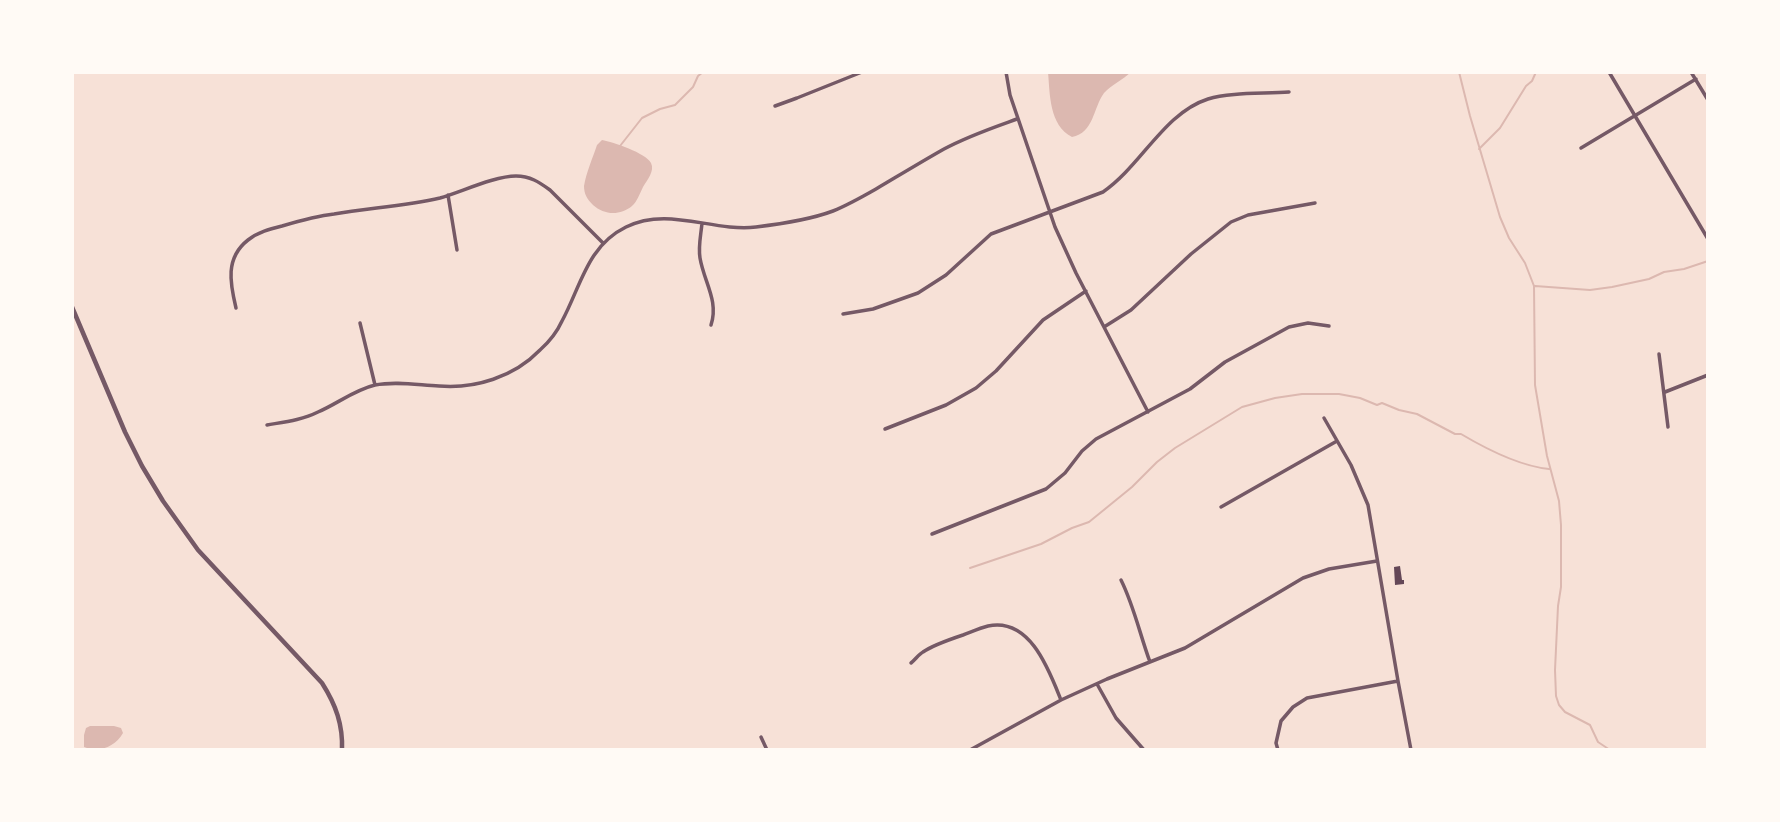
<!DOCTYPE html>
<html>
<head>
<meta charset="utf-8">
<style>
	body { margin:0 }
	#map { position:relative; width:1780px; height:822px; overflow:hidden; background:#f7e1d7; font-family:Literata,serif }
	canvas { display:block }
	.frame { position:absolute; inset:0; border:74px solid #fffaf5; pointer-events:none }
</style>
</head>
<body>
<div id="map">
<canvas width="1780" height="822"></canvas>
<div class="frame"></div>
</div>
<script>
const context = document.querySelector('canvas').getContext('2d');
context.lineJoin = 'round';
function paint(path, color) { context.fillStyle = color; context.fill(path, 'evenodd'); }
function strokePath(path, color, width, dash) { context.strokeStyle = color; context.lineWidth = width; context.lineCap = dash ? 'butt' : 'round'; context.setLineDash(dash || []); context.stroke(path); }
paint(new Path2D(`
	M1048 72H1131C1123 80 1111 85 1104 93 1093 108 1094 133 1072 137 1049 125 1050 94 1048 72Z
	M602 140C613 142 646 153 651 163 655 171 647 180 643 187 640 193 637 202 632 206 620 216 604 215 593 205 587 199 584 194 584 186 586 173 593 157 597 145Z
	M90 726H114L121 728 123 733C115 747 99 753 84 747V735L86 728Z`), '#dcb8b0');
strokePath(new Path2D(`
	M1459 72 1470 116 1500 217 1509 238 1525 263 1534 286 1535 385 1547 456 1559 501 1561 525V587L1558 606 1555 670 1556 696 1559 705 1565 712 1590 725 1598 742 1610 750
	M620 146 642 118 660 109 675 105 693 87 698 76 703 72
	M1479 149 1500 128 1526 86 1532 81 1536 72
	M1535 286 1590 290 1612 287 1649 279 1664 272 1684 269 1708 261
	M970 568 1041 544 1072 528 1089 522 1132 487 1157 462 1175 448 1242 407 1275 398 1302 394H1339L1360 398 1377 405 1382 403 1399 410 1417 414 1455 434H1461C1488 450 1519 466 1549 469`), '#dcb8b0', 2);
paint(new Path2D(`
	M1400 566 1402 580H1404V584L1395 585 1394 567Z`), '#644757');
strokePath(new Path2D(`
	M1006 72 1010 95 1055 227 1076 273 1148 412
	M1609 72 1708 239
	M1691 72 1708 100
	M775 106 797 98 862 72
	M1581 148 1696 79
	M448 195 457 250
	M702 223C701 235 698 246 700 258 704 282 719 301 711 325
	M236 308C230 283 225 258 248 240 258 232 270 229 282 226 299 221 317 216 334 214 369 208 405 206 440 198 461 192 495 176 516 176 530 176 539 182 550 190L603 243
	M843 314 873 309 918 293 946 275 991 234 1103 192C1141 166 1164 113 1208 99 1230 92 1265 94 1289 92
	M360 323 375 385
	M1104 327 1131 310 1191 254 1231 222 1248 215 1315 203
	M1659 354 1668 427
	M1665 392 1708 375
	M1324 418 1351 465 1368 505 1398 681 1411 750
	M267 425C284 422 302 420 318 412 337 404 354 390 375 385 396 381 418 385 439 386 475 389 514 377 540 350 549 342 557 332 562 321 581 286 587 246 626 227 668 206 712 232 756 227 781 224 809 220 833 211 848 205 862 197 876 189 898 176 921 162 944 149 968 136 992 128 1017 119
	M885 429 946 405 976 388 996 371 1043 320 1086 291
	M1221 507 1337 441
	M932 534 1046 489 1065 473 1082 451 1096 439 1190 389 1225 362 1289 327 1308 323 1329 326
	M1121 580C1134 606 1140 635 1150 662
	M911 663C915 660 919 654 923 652 933 645 951 639 963 635 971 632 980 628 988 626 1030 617 1049 670 1061 700
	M1097 684 1116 718 1144 750
	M761 737 767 750
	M970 750 1061 700 1107 679 1185 648 1303 578 1329 569 1377 561
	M1278 750 1276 743 1281 721 1293 707 1307 698 1398 681`), '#755966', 3.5);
strokePath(new Path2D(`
	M72 307 125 432 142 466 163 501 198 550 322 683C336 705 343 725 342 750`), '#755966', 4.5);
</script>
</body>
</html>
